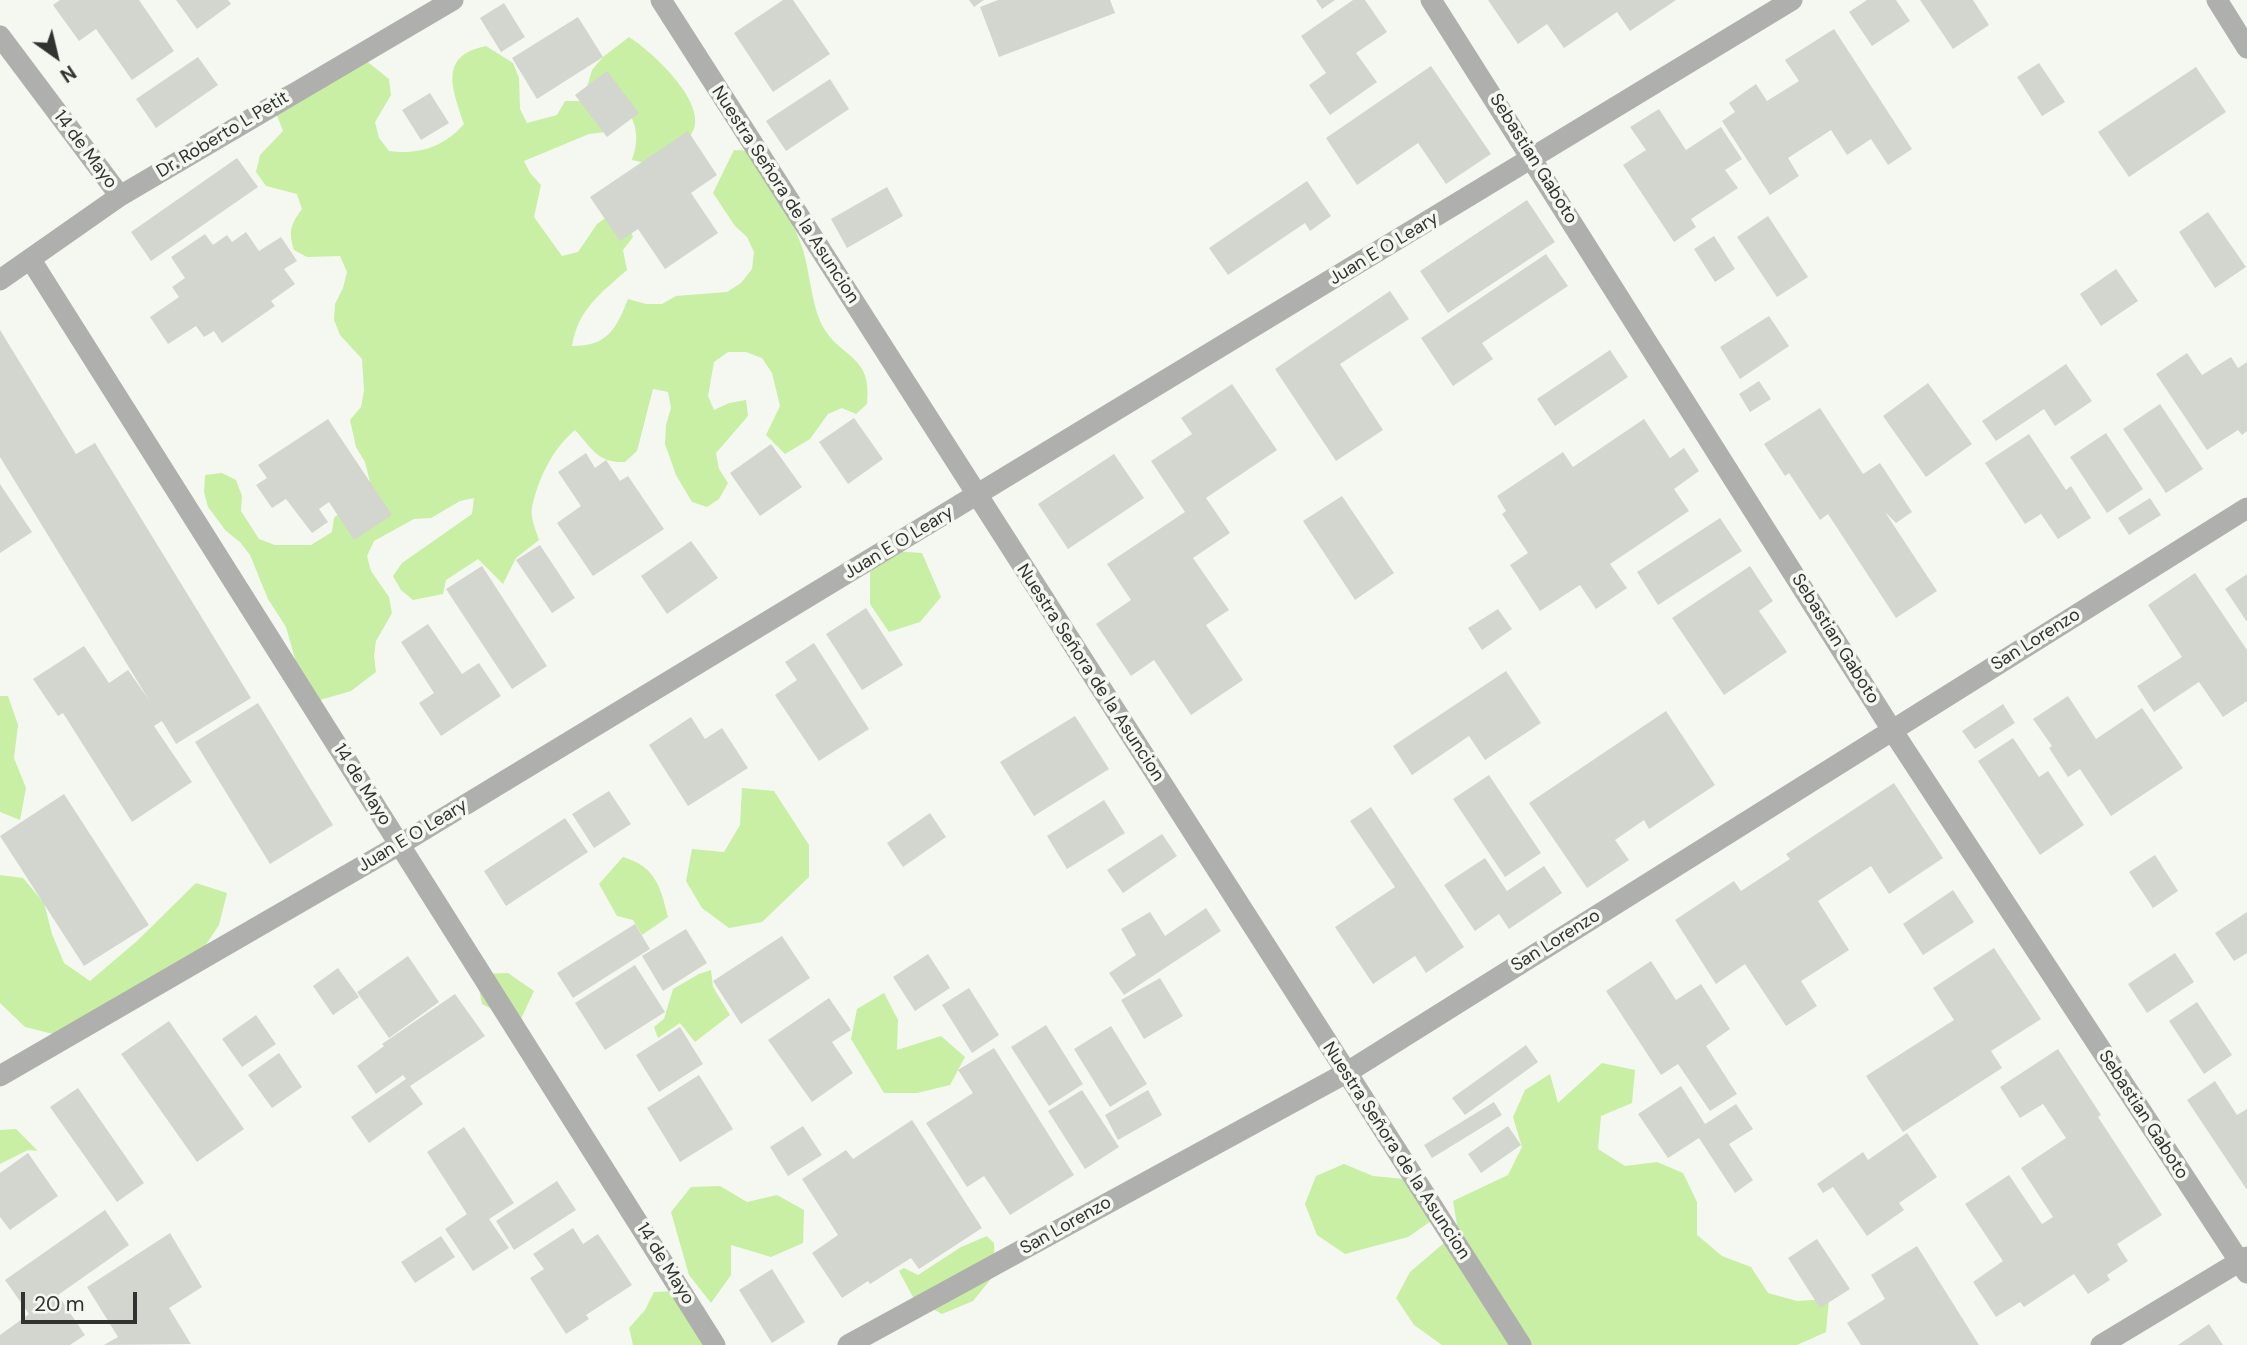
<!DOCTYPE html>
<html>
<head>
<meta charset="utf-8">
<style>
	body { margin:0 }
	#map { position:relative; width:2247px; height:1345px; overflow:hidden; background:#f4f8f0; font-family:"DM Sans",sans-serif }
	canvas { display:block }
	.north { position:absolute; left:21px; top:21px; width:70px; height:70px; -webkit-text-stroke:5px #f4f8f0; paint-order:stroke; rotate:146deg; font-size:19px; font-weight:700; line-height:28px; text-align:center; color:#313330 }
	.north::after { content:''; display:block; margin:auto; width:24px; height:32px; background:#313330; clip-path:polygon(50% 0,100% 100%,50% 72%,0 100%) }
	.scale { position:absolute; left:21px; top:1292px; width:116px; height:32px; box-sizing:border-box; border:4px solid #313330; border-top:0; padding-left:9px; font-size:21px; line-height:24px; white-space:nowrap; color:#313330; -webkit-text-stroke:5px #f4f8f0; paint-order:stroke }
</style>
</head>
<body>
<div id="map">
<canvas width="2247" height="1345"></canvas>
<div class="north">N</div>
<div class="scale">20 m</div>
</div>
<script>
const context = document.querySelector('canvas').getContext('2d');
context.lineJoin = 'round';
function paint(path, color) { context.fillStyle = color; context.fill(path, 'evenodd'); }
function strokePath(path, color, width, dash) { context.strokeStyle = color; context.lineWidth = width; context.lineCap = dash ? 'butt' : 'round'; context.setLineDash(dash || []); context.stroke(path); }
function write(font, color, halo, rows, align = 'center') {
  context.font = font + ' "DM Sans",sans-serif'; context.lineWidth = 7; context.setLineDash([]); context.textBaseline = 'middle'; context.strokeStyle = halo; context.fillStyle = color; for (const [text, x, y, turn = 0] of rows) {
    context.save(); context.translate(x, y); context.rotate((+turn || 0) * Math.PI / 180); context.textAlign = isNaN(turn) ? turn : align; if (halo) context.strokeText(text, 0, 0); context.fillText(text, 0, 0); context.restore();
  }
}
paint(new Path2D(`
	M629 37C651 51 700 96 695 125 693 134 684 145 680 154L654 165 632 160C638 142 638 131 630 114L605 132 589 134 524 161 530 173 541 185 534 217 562 256 578 252 597 224 611 214 627 220 633 237 623 250 627 270C601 293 578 309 572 346 608 346 616 329 628 299L646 304H662L676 296 727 292 741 283 752 269 754 252 747 237 735 226 713 193 734 150 755 151C772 182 790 213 802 247 810 271 811 303 822 325 840 359 873 354 867 404L856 414 842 408 828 414 810 439 785 454 766 435 780 406 772 373 762 358 746 352H728L714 362 708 396 714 410 729 403 746 400 748 416 716 453 719 469 728 483 719 499 707 507 692 502 676 475 665 444 666 425 671 408 668 392 653 389 637 451 625 462C597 463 592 448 575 430 552 449 538 480 532 507 530 518 536 530 539 540L516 558 503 584 478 559 446 580 443 594 413 600 401 590 393 576 402 563 472 514 474 498 460 501 431 518 414 519 374 541 367 556 371 571 389 597 392 613 376 641 374 656 376 672 351 691 320 700 299 673 286 627 268 599 250 555 240 542 226 531 208 507 204 492 205 475 222 473 236 480 242 496 241 511 259 539 275 545H311L332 532 334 518 370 482 365 462 356 447 350 420 361 407 364 391 362 359 340 335 334 320 335 304 343 288 347 272 340 256 307 257 294 250C288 231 291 224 302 209L297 194 266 186 256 172 260 155 283 131 272 102 281 88 345 59H364L389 79 391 95 375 122 379 138 389 151C419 155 444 147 464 124 453 90 437 56 486 46L513 63 519 78 520 109 527 123 557 115 565 101H583L592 70 603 57Z
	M893 551 922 553 941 597 920 622 889 632 870 604V572Z
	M0 696H8L18 725 14 758 26 788 20 820 0 812Z
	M742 788 774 791 809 845V877L762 922 729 928 702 908 686 881 692 849 724 852 740 825Z
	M623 857C656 867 660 886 668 917L642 935 633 920 617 916 599 884Z
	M0 875 23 878 44 903 52 934 64 963 90 981 137 941 196 883 227 893 219 925 201 952 57 1035 25 1027 0 1003Z
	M711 970 713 987 730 1015 695 1042 680 1023 658 1038 654 1027 664 1019 673 989 699 974Z
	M508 973 534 991 519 1023 482 1004 476 974Z
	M884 993 898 1020 897 1050 941 1036 965 1057 950 1085 917 1093H884L851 1039 857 1009Z
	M1602 1063 1635 1070 1632 1103 1601 1116 1598 1149 1625 1166 1657 1162 1683 1173 1697 1202V1235L1722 1256 1751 1267 1768 1293 1797 1301 1829 1299 1826 1332 1797 1345H1442L1414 1325 1396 1298 1410 1272 1458 1231 1453 1201 1508 1175 1522 1147 1513 1117 1525 1090 1550 1074 1558 1103Z
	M16 1129 38 1151 28 1150 0 1164V1130Z
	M1344 1164 1373 1176 1404 1179 1437 1217 1408 1237 1345 1254 1317 1235 1305 1204 1316 1176Z
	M720 1186 747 1202 777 1195 804 1210 803 1243 771 1257 731 1245V1275L711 1303 689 1275 671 1212 691 1187Z
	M987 1236 994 1243 995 1274 973 1301 942 1314 914 1299 899 1271 904 1268 918 1275 961 1247Z
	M677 1291 717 1345H633L629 1328 645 1310 654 1292Z`), '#c8efa4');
paint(new Path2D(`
	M60 0H139L174 51 132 80 96 29 79 41 53 5Z
	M176 0H228L231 4 197 29Z
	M783 0H793L830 54 773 92 734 33Z
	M969 0H984L974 7Z
	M998 0H1110L1115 13 999 57 980 7Z
	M1316 0H1335L1322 9Z
	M1353 0H1365L1387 32 1356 53 1377 82 1330 115 1309 85 1326 73 1301 36Z
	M1488 0H1676L1630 31 1617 12 1564 48 1547 24 1518 44Z
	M1867 0H1896L1910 21 1872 46 1849 12Z
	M1920 0H1973L1989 25 1953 49Z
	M504 3 525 37 501 52 480 18Z
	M578 17 603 57 537 99 512 58Z
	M1834 29 1912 149 1888 165 1871 139 1847 155 1831 130 1788 158 1799 176 1770 195 1722 121 1735 112 1729 103 1756 84 1767 101 1799 81 1785 60Z
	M198 57 218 85 156 128 136 99Z
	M2039 63 2065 102 2042 116 2017 77Z
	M1431 66 1491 154 1446 184 1418 143 1357 185 1326 138Z
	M2196 67 2226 112 2129 177 2098 132Z
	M607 71 639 113 607 137 575 95Z
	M830 79 849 109 786 151 766 121Z
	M430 93 449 123 421 140 402 110Z
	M1659 109 1686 150 1721 127 1742 159 1725 170 1738 188 1691 219 1696 227 1674 242 1623 165 1646 150 1630 127Z
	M688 131 717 175 691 193 718 233 665 269 638 229 620 241 590 197Z
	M237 158 258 187 151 261 131 232Z
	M1307 181 1331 216 1310 231 1305 223 1228 275 1209 248Z
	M887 187 903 216 847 248 831 219Z
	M1527 200 1555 242 1448 313 1420 271Z
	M2208 212 2246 267 2215 288 2179 232Z
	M1768 216 1808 277 1777 297 1737 237Z
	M246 232 259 251 281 237 297 261 284 269 295 284 271 301 275 306 222 343 214 331 204 337 196 326 168 344 150 317 179 297 172 287 185 278 171 257 205 234 213 245 227 235 232 242Z
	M1714 236 1735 269 1715 282 1694 249Z
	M1546 254 1568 286 1482 343 1493 359 1453 386 1421 338Z
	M2116 269 2138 301 2101 326 2080 294Z
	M1390 291 1409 319 1340 364 1383 430 1336 461 1275 369Z
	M1769 316 1789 346 1740 379 1720 347Z
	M0 330 76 454 95 443 251 698 176 744 162 721 154 726 192 782 132 822 63 713 58 716 33 679 84 646 109 683 128 670 149 700 0 457Z
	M1610 350 1628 377 1555 426 1537 399Z
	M2187 353 2202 375 2231 357 2238 368 2247 362V431L2242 435 2238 430 2207 450 2156 374Z
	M2066 364 2092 401 2055 426 2044 409 1996 441 1982 421Z
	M1759 381 1771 399 1750 412 1739 394Z
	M1928 383 1972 444 1926 477 1883 416Z
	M1232 384 1277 450 1206 498 1230 533 1193 558 1229 610 1206 625 1243 680 1191 715 1154 660 1131 676 1096 624 1131 600 1107 564 1185 512 1151 461 1192 434 1181 418Z
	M2160 404 2203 469 2166 493 2123 429Z
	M1820 408 1863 474 1880 463 1912 512 1896 523 1885 512 1937 591 1896 618 1828 514 1820 520 1789 473 1785 476 1764 444Z
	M854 418 883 459 848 484 819 442Z
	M328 419 392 515 354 540 329 502 319 509 328 522 312 533 286 499 272 508 256 485 267 478 258 465Z
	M1644 419 1670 458 1684 448 1699 471 1674 489 1689 511 1610 564 1627 588 1596 609 1580 585 1540 611 1510 565 1528 553 1502 514 1506 511 1497 496 1563 452 1573 467Z
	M2106 433 2143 489 2107 513 2070 457Z
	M2029 434 2066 490 2071 486 2091 518 2058 539 2041 514 2025 524 1985 463Z
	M771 444 802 487 760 516 730 473Z
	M586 453 595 468 606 460 620 481 628 476 664 529 593 576 557 523 581 506 558 472Z
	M1114 454 1144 498 1068 549 1038 504Z
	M0 484 32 532 0 553Z
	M1342 496 1394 573 1355 600 1303 521Z
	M2150 498 2161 515 2129 535 2118 518Z
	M1720 518 1742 551 1658 605 1637 572Z
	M691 541 718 578 667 614 641 576Z
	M540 545 575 598 552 613 516 560Z
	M482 566 547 666 512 689 446 589Z
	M1750 566 1773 601 1759 611 1787 652 1724 695 1672 618Z
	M2195 573 2247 650V701L2223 717 2199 682 2154 712 2137 686 2182 657 2148 605Z
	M2247 574V622L2225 589Z
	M866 608 903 665 862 690 826 634Z
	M1498 609 1512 629 1482 650 1468 628Z
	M428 624 462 674 479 663 501 696 441 736 419 703 434 693 401 642Z
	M814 643 869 729 819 761 775 695 797 680 785 662Z
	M1506 671 1541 723 1485 760 1469 736 1412 775 1393 746Z
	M2068 696 2096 739 2142 708 2183 768 2111 816 2080 769 2068 777 2049 748 2052 746 2033 719Z
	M258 703 333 825 270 864 195 742Z
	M2003 704 2015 723 1975 749 1962 731Z
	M1666 711 1715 785 1649 829 1644 820 1615 840 1629 860 1587 888 1529 803Z
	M1075 716 1109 769 1034 816 1000 762Z
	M691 717 705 739 722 728 748 768 688 806 649 745Z
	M2013 738 2039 777 2048 771 2084 825 2040 855 1978 761Z
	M1489 775 1541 853 1505 877 1453 799Z
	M1894 783 1943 858 1889 894 1871 866 1818 901 1849 950 1801 981 1817 1006 1786 1026 1745 964 1716 984 1675 920 1734 881 1741 891 1790 859 1786 854Z
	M609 791 631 824 594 848 572 814Z
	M64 794 149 925 84 966 0 836Z
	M1104 800 1125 833 1067 869 1047 836Z
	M1371 807 1464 947 1426 973 1415 956 1373 984 1335 927 1395 887 1350 821Z
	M930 813 946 837 903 867 887 843Z
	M565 818 588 852 506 906 484 871Z
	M1162 834 1177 856 1123 893 1107 870Z
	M2155 855 2178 891 2153 908 2129 872Z
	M1485 858 1507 891 1544 866 1562 893 1509 929 1499 914 1475 931 1444 885Z
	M1953 890 1974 922 1923 955 1903 924Z
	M1206 908 1221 931 1124 995 1109 973 1136 955 1121 929 1150 912 1165 936Z
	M2247 912V953L2234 961 2215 933Z
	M635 924 650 949 573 998 557 973Z
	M686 929 707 963 663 991 642 956Z
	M782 936 810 978 741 1024 713 981Z
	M1994 948 2041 1019 1991 1051 2002 1068 1903 1132 1866 1076 1954 1020 1933 988Z
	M2175 953 2194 982 2147 1013 2128 984Z
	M928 954 950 988 915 1011 893 977Z
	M408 956 439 1002 389 1038 357 992Z
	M1651 961 1676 1000 1701 984 1730 1029 1706 1046 1737 1094 1710 1111 1678 1064 1661 1075 1606 991Z
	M635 965 665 1012 605 1050 575 1003Z
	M338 968 359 997 333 1015 313 986Z
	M1160 978 1183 1016 1144 1039 1121 1000Z
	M969 988 999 1035 972 1053 942 1005Z
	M455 994 485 1036 410 1086 423 1104 369 1143 351 1117 406 1079 403 1075 376 1094 357 1066 384 1046 382 1044Z
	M829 998 851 1030 832 1042 853 1073 812 1102 768 1040Z
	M2197 1002 2232 1055 2204 1074 2169 1021Z
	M256 1015 276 1044 242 1067 222 1039Z
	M169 1021 244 1129 197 1162 121 1054Z
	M1046 1025 1083 1084 1049 1106 1011 1047Z
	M1111 1026 1147 1084 1110 1107 1074 1049Z
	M680 1027 703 1064 659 1092 636 1055Z
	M1526 1045 1538 1062 1465 1115 1452 1098Z
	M994 1048 1074 1175 1010 1215 984 1176 967 1187 926 1123 973 1093 958 1070Z
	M2058 1049 2101 1115 2098 1117 2162 1215 2117 1244 2128 1261 2107 1275 2110 1280 2088 1294 2074 1274 2024 1307 2020 1302 1996 1317 1973 1282 2003 1261 1965 1204 2009 1175 2042 1224 2053 1217 2021 1168 2066 1138 2043 1104 2020 1118 2000 1087Z
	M279 1053 302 1087 272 1108 248 1075Z
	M699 1075 733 1129 680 1162 647 1108Z
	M2215 1081 2237 1115 2247 1109V1190L2187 1100Z
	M1681 1086 1705 1124 1736 1104 1753 1129 1729 1144 1753 1180 1735 1193 1699 1138 1668 1158 1638 1114Z
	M78 1088 144 1183 117 1202 50 1107Z
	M1082 1090 1119 1147 1085 1169 1048 1111Z
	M1148 1090 1162 1115 1118 1140 1105 1115Z
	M1494 1102 1502 1115 1432 1158 1424 1145Z
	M912 1120 982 1228 919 1269 911 1258 870 1284 868 1281 842 1298 812 1253 838 1235 802 1179 846 1150 853 1159Z
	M803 1126 822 1155 788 1176 770 1147Z
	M1508 1126 1521 1145 1481 1173 1468 1154Z
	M464 1127 514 1203 489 1219 509 1248 473 1271 445 1229 467 1214 427 1152Z
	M1907 1133 1937 1177 1899 1203 1904 1210 1867 1236 1833 1187 1823 1193 1817 1184 1863 1152 1868 1160Z
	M28 1153 58 1196 10 1230 0 1217V1173Z
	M557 1181 576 1210 514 1250 496 1221Z
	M105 1210 129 1245 58 1295 85 1335 70 1345H0V1335L29 1314 5 1280Z
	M573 1228 583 1244 598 1234 632 1285 586 1315 589 1319 566 1334 530 1278 544 1269 533 1254Z
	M170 1233 202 1287 169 1308 191 1344 104 1345 118 1337 87 1287Z
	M441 1236 455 1257 415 1283 401 1262Z
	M1817 1239 1850 1289 1820 1308 1788 1258Z
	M1917 1246 1979 1345H1861L1847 1323 1885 1299 1871 1275Z
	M772 1269 805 1322 772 1343 739 1290Z
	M2209 1324 2223 1345H2178Z`), '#d2d6cf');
strokePath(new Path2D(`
	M661 0 1521 1345
	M1431 0 1892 730 2247 1273
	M2217 0 2247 48
	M0 36 120 196
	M31 260 715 1345
	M0 280 120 196 453 0
	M0 1076 399 845 1792 0
	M848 1345 1346 1073 2247 508
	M2101 1345 2247 1257`), '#afb0ad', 21);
write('18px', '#313330', '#f4f8f0', [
	["Dr. Roberto L Petit",223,135,-31],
	["14 de Mayo",85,150,53],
	["Sebastian Gaboto",1533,159,58],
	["Nuestra Señora de la Asuncion",785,195,57],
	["Juan E O Leary",1384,249,-31],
	["Juan E O Leary",899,543,-31],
	["Sebastian Gaboto",1835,639,58],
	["San Lorenzo",2036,640,-32],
	["Nuestra Señora de la Asuncion",1090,673,57],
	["14 de Mayo",362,785,58],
	["Juan E O Leary",413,836,-31],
	["San Lorenzo",1556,941,-32],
	["Sebastian Gaboto",2143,1115,57],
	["Nuestra Señora de la Asuncion",1396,1151,57],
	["San Lorenzo",1066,1226,-29],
	["14 de Mayo",665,1264,58]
]);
</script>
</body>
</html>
